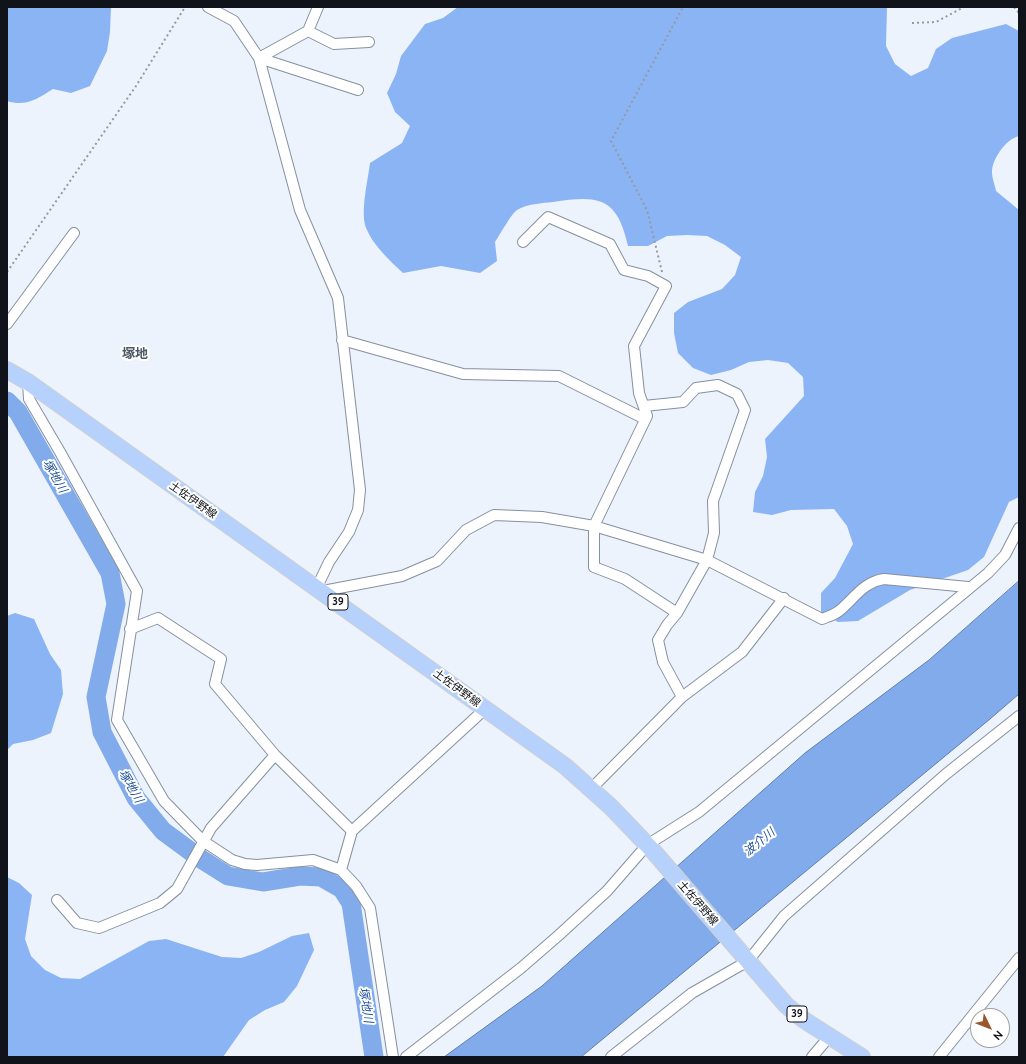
<!DOCTYPE html>
<html>
<head>
<meta charset="utf-8">
<style>
	body { margin:0 }
	#map { position:relative; width:1026px; height:1064px; overflow:hidden; background:#edf3fd; font-family:Ubuntu,sans-serif }
	canvas { display:block }
	.frame { position:absolute; inset:0; border:8px solid #101319; pointer-events:none }
	.north { position:absolute; left:970px; top:1008px; width:40px; height:40px; box-sizing:border-box; background:#fff; border:1px solid #9fa1a3; border-radius:50%; rotate:133deg; font-size:11px; font-weight:700; line-height:16px; text-align:center; color:#101319 }
	.north::after { content:''; display:block; margin:auto; width:14px; height:18px; background:#9c562d; clip-path:polygon(50% 0,100% 100%,50% 72%,0 100%) }
</style>
</head>
<body>
<div id="map">
<canvas width="1026" height="1064"></canvas>
<div class="frame"></div>
<div class="north">N</div>
</div>
<script>
const context = document.querySelector('canvas').getContext('2d');
context.lineJoin = 'round';
function paint(path, color) { context.fillStyle = color; context.fill(path, 'evenodd'); }
function strokePath(path, color, width, dash) { context.strokeStyle = color; context.lineWidth = width; context.lineCap = dash ? 'butt' : 'round'; context.setLineDash(dash || []); context.stroke(path); }
function write(font, color, halo, rows, align = 'center') {
  context.font = font + ' Ubuntu,"Noto Sans JP",sans-serif'; context.lineWidth = 4; context.setLineDash([]); context.textBaseline = 'middle'; context.strokeStyle = halo; context.fillStyle = color; for (const [text, x, y, turn = 0] of rows) {
    context.save(); context.translate(x, y); context.rotate((+turn || 0) * Math.PI / 180); context.textAlign = isNaN(turn) ? turn : align; if (halo) context.strokeText(text, 0, 0); context.fillText(text, 0, 0); context.restore();
  }
}
paint(new Path2D(`
	M7 7H111L110 32 107 51 90 86 71 93 53 89C37 99 26 107 7 101Z
	M458 7H887L886 46 895 64 911 76 928 68 936 49 952 38 1006 24 1019 31V136C1006 139 992 159 992 172 992 178 995 185 996 191L1019 210V497L1009 502 984 557 968 570 910 590 858 621 838 622 821 612V593L835 578 853 544 847 526 834 509 791 510 772 515 753 512 755 492 763 476 767 457 765 439 804 396 803 377 788 363 768 360 749 362 731 370 711 375 693 368 678 353 674 333V313L688 302 722 289 735 275 741 257 725 245 707 236 687 235 667 236 648 246H628C617 197 599 195 553 202 542 203 527 204 517 210 511 214 500 235 495 242L497 261 480 273 441 266 403 273C389 260 373 245 366 228 360 212 368 180 370 163L402 143 410 126 395 112 387 93 396 74 401 56 425 24 443 18Z
	M15 613 34 619 50 654 61 670 63 694 51 733 33 740 13 744 7 750V616Z
	M7 877 19 883 32 895 25 939 31 956 45 970 61 978 80 979 149 941 166 939 222 957 241 958 259 952 292 936 309 933 314 950 297 986 284 1002 265 1010 249 1020 223 1057H7Z`), '#8bb4f5');
const water = new Path2D(`
	M1019 581V694L990 719 581 1057H444L542 986 805 753 929 660Z`);
paint(water, '#82abeb');
strokePath(water, '#607dac', 1);
strokePath(new Path2D(`
	M7 401 18 412 110 573 116 604 96 697 102 732 136 798 163 831 201 859 228 876 263 882 300 876 321 877 342 889 351 903 374 1057`), '#82abeb', 19);
const street = new Path2D(`
	M208 7 234 21 259 58 300 210 338 298 360 490 358 510 349 532 329 562 317 587
	M318 7 308 31 334 44 369 42
	M259 58 358 90
	M259 58 308 31
	M523 242 548 217 610 244 624 270 648 276 666 286 634 346 639 393 647 416 594 526V567L625 579 677 613
	M7 324 74 233
	M342 340 463 374 559 376 645 419
	M28 382 29 399 60 452 137 591 117 720 164 801 203 841 232 860 245 864 257 865 313 860 341 870 352 831 485 709
	M323 591 402 576 437 561 466 530 494 515 542 517 594 526 707 560 714 533 713 501 745 410 737 394 718 385 696 388 683 402 644 406
	M130 629 158 618 221 659 215 684 275 755
	M682 697 742 652 784 598
	M592 788 682 697 663 662 658 640 667 625 677 613 707 560 822 619C827 617 834 615 839 611 854 599 863 582 884 579L968 587
	M341 870 356 886 370 908 393 1057
	M57 900 77 923 99 928 160 903 177 889 211 828 275 755 352 831
	M406 1057 521 968 559 935 607 891 647 845 699 812 988 573 1005 555 1019 528
	M611 1057 692 993 748 961 784 916 946 774 1019 716
	M812 1057 829 1037
	M939 1057 1019 958`);
const primary = new Path2D(`
	M7 370 28 382 565 766 611 807 654 852 786 1005 804 1020 862 1057`);
strokePath(street, '#86909f', 12);
strokePath(primary, '#cfd0d1', 18);
strokePath(new Path2D(`
	M1014 7 1019 13
	M912 23 936 22 964 7
	M7 272 136 86 185 7
	M662 272 647 210 611 141 683 7`), '#9499a2', 2, [2, 3]);
strokePath(street, '#fff', 10);
strokePath(primary, '#b6d1fb', 16);
for (const [x, y, w] of [
	[338,602,20],
	[797,1014,20]
]) { const box = new Path2D(); box.roundRect(x - w / 2, y - 8, w, 16, 3); context.fillStyle = '#fff'; context.fill(box); strokePath(box, '#101319', 1); }
write('bold 10px', '#101319', null, [
	["39",338,602],
	["39",797,1014]
]);
write('11px', '#101319', '#fff', [
	["土佐伊野線",193,500,35],
	["土佐伊野線",457,688,36],
	["土佐伊野線",698,903,49]
]);
write('italic 12px', '#1d4e99', '#fff', [
	["塚地川",55,476,60],
	["塚地川",131,786,60],
	["波介川",759,842,-40],
	["塚地川",366,1005,81]
]);
write('bold 13px', '#4e5765', '#fff', [
	["塚地",135,354]
]);
</script>
</body>
</html>
